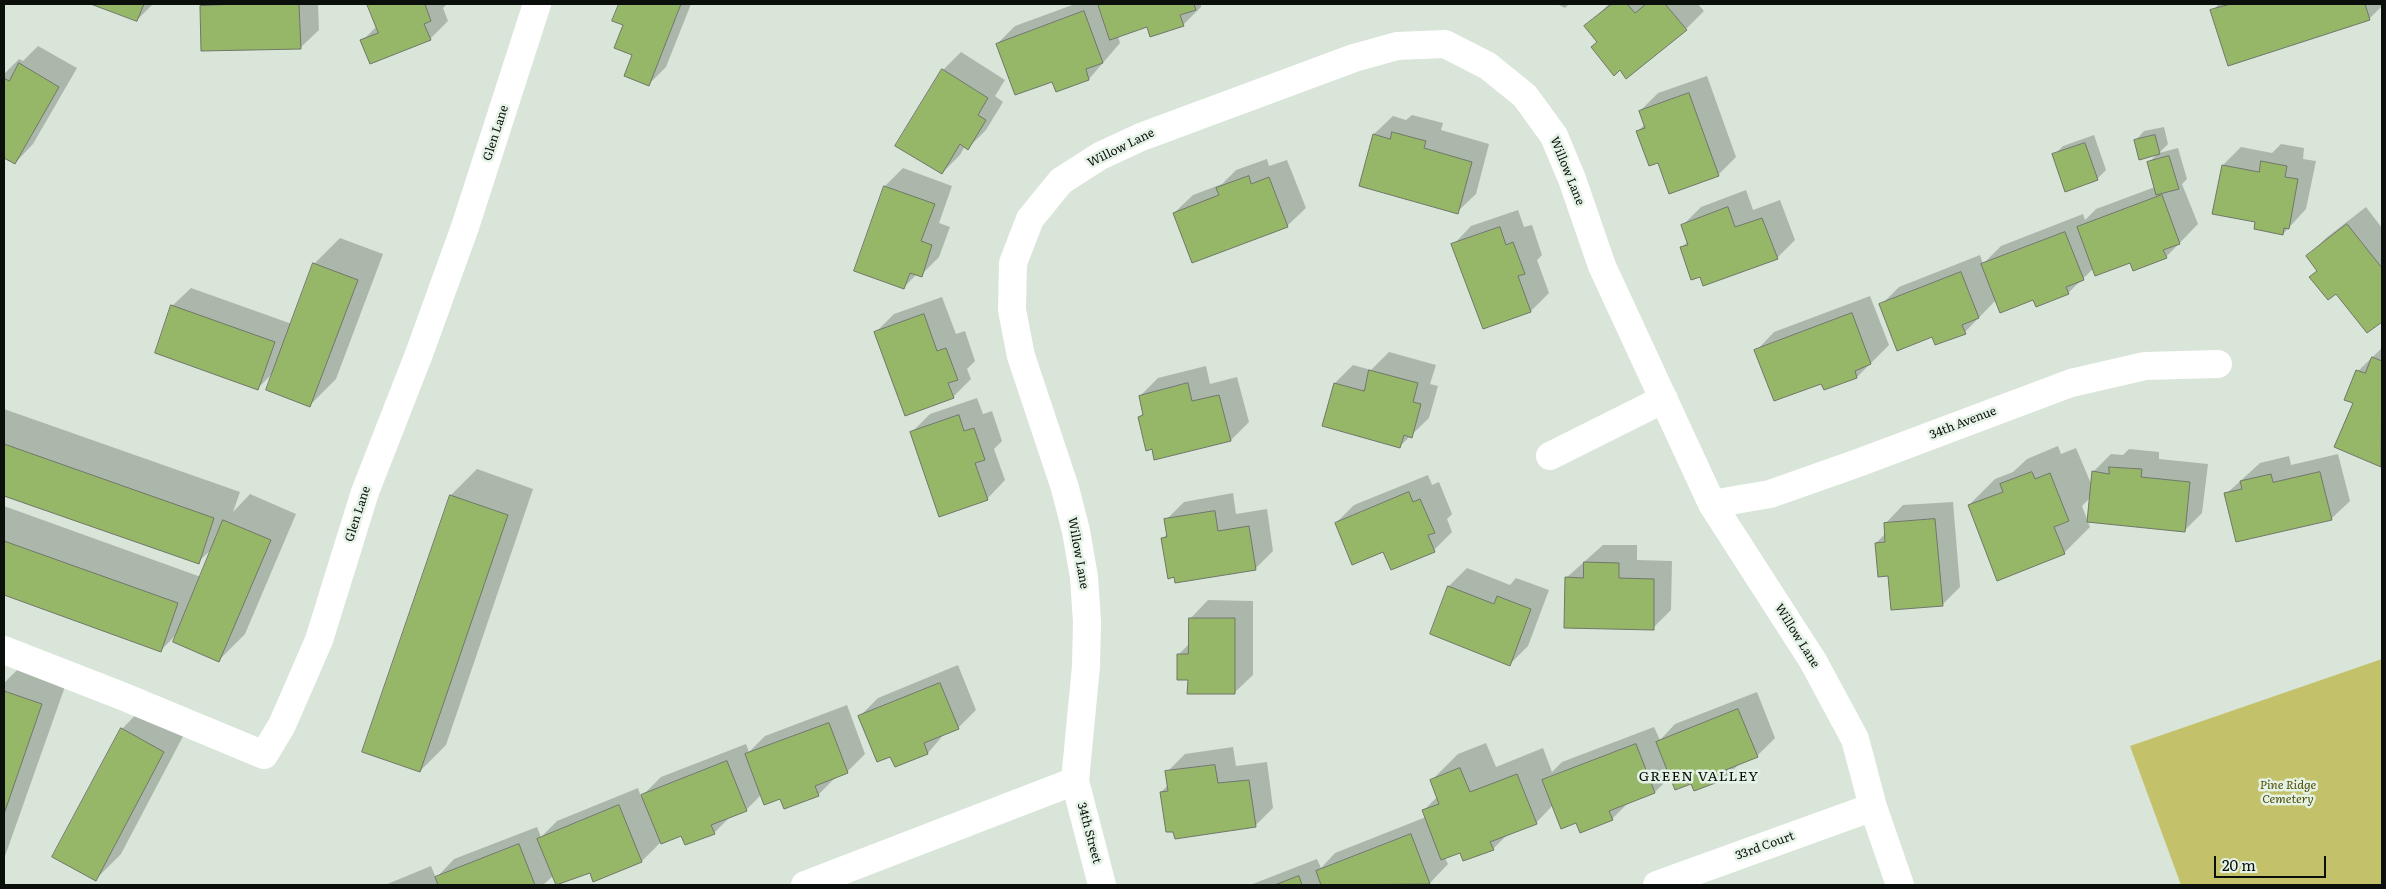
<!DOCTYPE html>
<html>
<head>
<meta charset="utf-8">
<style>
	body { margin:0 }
	#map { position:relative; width:2386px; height:889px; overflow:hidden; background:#d8e5d8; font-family:Literata,serif }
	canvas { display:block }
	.frame { position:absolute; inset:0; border:5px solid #0a0f0b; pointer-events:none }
	.scale { position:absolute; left:2214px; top:856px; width:112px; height:22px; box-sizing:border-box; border:2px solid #0a0f0b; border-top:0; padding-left:6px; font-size:15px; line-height:18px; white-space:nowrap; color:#0a0f0b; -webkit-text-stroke:4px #e5f2e6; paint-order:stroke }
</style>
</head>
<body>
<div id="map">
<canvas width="2386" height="889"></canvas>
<div class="frame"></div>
<div class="scale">20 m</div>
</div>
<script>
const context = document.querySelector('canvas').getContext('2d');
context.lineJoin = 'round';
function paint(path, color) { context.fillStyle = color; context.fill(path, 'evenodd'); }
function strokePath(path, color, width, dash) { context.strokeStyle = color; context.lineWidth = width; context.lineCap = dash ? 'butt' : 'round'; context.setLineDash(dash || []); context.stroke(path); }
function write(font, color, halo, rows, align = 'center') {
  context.font = font + ' Literata,serif'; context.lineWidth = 5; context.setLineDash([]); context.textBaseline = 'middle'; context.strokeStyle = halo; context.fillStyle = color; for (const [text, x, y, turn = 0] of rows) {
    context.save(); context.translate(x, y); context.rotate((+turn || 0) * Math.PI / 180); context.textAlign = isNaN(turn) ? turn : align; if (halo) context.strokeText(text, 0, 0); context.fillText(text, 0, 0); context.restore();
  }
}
paint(new Path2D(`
	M2382 659V885H2181L2130 746Z`), '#c3c26b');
paint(new Path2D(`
	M95 4H153L137 20Z
	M204 4H318L319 30 300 48 201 6Z
	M368 4H447L443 8 448 21 430 39 362 41 377 26Z
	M620 4H691L666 67 648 85 633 54 625 24 614 20Z
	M1075 4H1201V7L1183 25 1147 26 1118 36 1120 43 1089 79 1057 91 1052 80 997 44 1015 26Z
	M1557 4H1569L1565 8Z
	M1609 4H1698L1704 11 1686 29 1585 27Z
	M2219 4H2382V6L2370 18 2229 64 2212 11Z
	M38 46 77 68 33 144 15 163 4 156V74L19 59 23 61Z
	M961 52 1005 80 995 96 1003 102 986 130 968 148 965 146 960 155 942 173 943 70Z
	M1707 76 1736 157 1718 175 1658 162 1638 131 1645 124 1640 111 1658 93Z
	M1412 115 1443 123 1441 130 1489 144 1476 194 1457 212 1360 185 1374 134 1393 116 1406 120Z
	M2164 127 2168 144 2159 153 2178 148 2187 179 2182 184 2198 224 2166 257 2094 268 2068 293 2034 298 1996 300 1965 332 1933 335 1881 305 1899 287 1980 255 1983 264 2001 246 2083 214 2085 220 2096 209 2155 187 2148 163 2157 154 2135 141 2144 131Z
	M2094 135 2106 170 2097 179 2054 155 2063 146Z
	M2281 144 2304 148 2303 159 2316 161 2306 209 2283 234 2256 222 2223 165 2241 147 2272 153Z
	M1267 159 1269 166 1287 160 1306 208 1287 226 1174 213 1193 195 1222 184 1236 170Z
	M903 168 952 186 939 223 950 227 939 257 921 275 917 274 904 287 885 186Z
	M1746 190 1753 210 1780 200 1795 240 1777 258 1701 275 1681 248 1688 241 1683 225 1701 207Z
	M2366 207 2382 228V320L2367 332 2307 257 2326 238Z
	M1518 210 1524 227 1532 225 1542 255 1537 260 1549 293 1531 311 1453 245 1471 226Z
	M340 238 383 254 336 379 310 405 274 372 258 388 172 306 191 288 292 324 314 264Z
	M1870 296 1889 345 1857 377 1825 389 1822 382 1756 351 1774 332Z
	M942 297 956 334 965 331 975 361 967 369 971 379 953 397 876 332 894 314Z
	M2382 348V463L2380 465 2354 402 2358 371Z
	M1389 352 1436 365 1430 384 1438 386 1429 418 1400 446 1323 425 1335 383 1353 365 1371 370Z
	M1206 366 1210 384 1237 377 1249 422 1231 440 1139 417 1144 413 1140 396 1158 378Z
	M977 398 983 414 992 411 1002 441 994 449 1005 480 987 499 911 433 930 414Z
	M4 409 240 492 233 512 250 494 296 514 245 634 219 660 177 634 161 650 4 594V506L201 577 213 548 198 562 4 495Z
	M2058 446 2061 454 2076 448 2092 486 2093 472 2111 454 2123 455 2129 449 2159 452V459L2208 464 2202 513 2184 531 2090 498 2082 506 2090 527 2064 553 1969 505 1995 479 2013 472 2027 459Z
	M2338 454 2350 501 2331 519 2226 494 2260 463 2289 456 2291 465Z
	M477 469 533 489 446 745 420 771 451 495Z
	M1428 475 1432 485 1439 482 1452 514 1447 519 1452 532 1434 550H1383L1336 523 1354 505Z
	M1233 493 1236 514 1267 509 1273 551 1255 569 1162 539 1168 533 1166 520 1184 502Z
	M1953 502 1960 587 1942 605 1889 575 1876 543 1886 533 1885 524 1903 505Z
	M1603 545H1637V560L1672 561 1671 610 1653 628 1566 578Z
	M1467 568 1510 585 1516 578 1549 590 1528 646 1510 664 1431 634 1449 586Z
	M1208 600 1253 601V675L1234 693 1189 678 1179 654 1190 643V619Z
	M24 663 68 678 4 859V683Z
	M958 665 976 710 958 728 945 733 928 753 895 766 891 755 860 716 878 698Z
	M1757 692 1775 738 1757 756 1740 763 1725 778 1692 782 1671 776 1655 792 1629 802 1612 819 1577 822 1553 805 1536 823 1509 833 1493 849 1461 852 1445 858 1448 864 1430 883 1423 885H1250L1317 859 1321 868 1335 853 1426 817 1423 811 1438 796 1432 780 1458 754 1486 743 1496 767 1543 748 1552 772 1562 762 1654 727 1660 740 1675 724Z
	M147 703 189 725 121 854 95 880 122 729Z
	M847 705 865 754 847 772 837 776 818 795 781 797 762 794 746 810 732 815 714 833 682 835 661 842 642 861 591 871 557 885 553 876 543 885H385L431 866 436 878 454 859 537 827 541 837 557 821 638 788 641 797 661 777 746 744 749 752 765 736Z
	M1233 747 1236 766 1267 762 1273 808 1255 826 1174 830 1161 792 1168 785 1167 772 1185 754Z`), '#0003');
const building = new Path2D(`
	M91 4H144L137 21Z
	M236 4H299L301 49 201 51 200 6Z
	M367 4H425L431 21 424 24 431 40 370 64 360 40 378 33Z
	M619 4H681L649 86 624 76 632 55 614 48 623 25 612 21Z
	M1098 4H1194L1196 10 1180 15 1184 26 1150 37 1147 27 1110 40Z
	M1612 4H1627L1635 13 1646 4H1665L1687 30 1626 79 1620 70 1614 76 1591 47 1597 42 1584 26Z
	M2231 4H2365L2370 20 2228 66 2210 10Z
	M1084 11 1103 63 1086 69 1089 80 1056 92 1052 82 1015 95 996 44Z
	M19 63 59 87 15 164 4 158V78L9 81Z
	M942 69 988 98 978 115 986 120 968 150 960 144 942 174 895 146Z
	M1689 93 1719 176 1669 194 1658 163 1649 166 1636 131 1645 128 1639 111Z
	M1392 132 1426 141 1424 148 1472 162 1458 214 1359 186 1373 134 1390 139Z
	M2155 135 2160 154 2139 160 2134 140Z
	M2085 143 2098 180 2065 192 2052 154Z
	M2169 156 2179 189 2156 195 2147 162Z
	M2261 161 2287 166 2285 177 2298 179 2289 229 2284 228 2283 235 2254 229 2255 222 2212 214 2222 165 2259 172Z
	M1249 176 1251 184 1269 177 1288 227 1192 263 1173 213 1219 195 1216 188Z
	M884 186 935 204 921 241 932 245 922 277 910 273 904 289 854 271Z
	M2162 195 2180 244 2163 250 2167 258 2133 271 2130 263 2095 276 2077 227Z
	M1728 207 1735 227 1762 218 1778 259 1703 286 1700 277 1691 280 1680 247 1688 245 1681 225Z
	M2347 224 2382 268V322L2367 333 2336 294 2328 300 2309 277 2317 271 2306 256Z
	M1500 227 1506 245 1513 242 1525 274 1518 276 1531 312 1483 329 1451 244Z
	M2065 232 2084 280 2066 287 2069 294 2036 307 2033 300 2000 313 1981 264Z
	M313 263 358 280 310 407 266 390Z
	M1961 272 1979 318 1962 325 1966 334 1935 345 1932 337 1897 351 1879 304Z
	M171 305 275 342 258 390 155 353Z
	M1852 313 1871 364 1855 371 1857 378 1824 390 1821 384 1774 401 1754 350Z
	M924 314 937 351 946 348 958 380 948 383 954 398 905 416 874 332Z
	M2372 357 2382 361 2381 467 2334 447 2353 403 2344 400 2356 370 2365 373Z
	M1369 370 1418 383 1413 402 1421 404 1412 438 1404 435 1400 448 1322 426 1334 383 1364 391Z
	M1188 383 1192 401 1219 395 1231 441 1154 460 1152 449 1146 451 1138 417 1143 415 1139 396Z
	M959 415 964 431 974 428 985 460 975 463 988 500 939 517 910 432Z
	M4 444 214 518 199 564 4 496Z
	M2109 467 2142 469 2141 477 2190 482 2185 532 2087 522 2092 471 2109 474Z
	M2032 472 2035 479 2050 473 2069 521 2054 527 2065 554 1997 581 1968 505 2003 492 2000 484Z
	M2320 472 2332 520 2236 542 2224 493 2242 489 2240 481 2271 474 2273 482Z
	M1409 492 1413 502 1420 499 1435 533 1428 535 1435 552 1391 570 1383 552 1352 565 1335 523Z
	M450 495 508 515 420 772 362 752Z
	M1215 511 1218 531 1249 526 1256 570 1175 583 1174 577 1168 579 1161 538 1167 537 1164 519Z
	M1935 519 1943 606 1891 610 1888 576 1878 577 1875 543 1885 542 1884 523Z
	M223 520 271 540 219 662 173 642Z
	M4 541 178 603 161 652 4 595Z
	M1584 562 1619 563V578L1654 579V630L1564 628 1565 577 1583 578Z
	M1448 586 1494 604 1497 596 1531 609 1510 666 1430 634Z
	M1189 618H1235V694H1187L1188 680H1177V654H1188Z
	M940 683 959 729 924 743 928 754 895 767 890 757 877 762 858 716Z
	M4 691 42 704 4 814Z
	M1738 709 1758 757 1723 771 1726 779 1694 791 1691 784 1675 790 1656 742Z
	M829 723 848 773 815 786 819 796 784 809 780 799 764 805 745 754Z
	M121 728 164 752 96 881 52 857Z
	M1636 744 1655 793 1609 811 1613 820 1580 833 1576 823 1561 829 1542 780Z
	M727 761 747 811 711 825 715 834 685 845 681 836 661 844 641 795Z
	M1215 765 1218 783 1249 780 1256 827 1175 839 1173 832H1166L1160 792 1168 791 1165 771Z
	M1460 768 1470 792 1517 774 1537 824 1490 842 1494 850 1463 861 1460 853 1441 860 1422 810 1439 804 1430 780Z
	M619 805 642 862 593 882 590 873 556 885 537 839Z
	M1411 834 1430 884 1321 885 1316 871Z
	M519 844 535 885H438L435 877Z
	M1299 876 1302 885H1275Z`);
paint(building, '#95b767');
strokePath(building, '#707669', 1);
strokePath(new Path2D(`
	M1550 456 1664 399
	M1712 504 1770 494 1858 463 2071 383 2145 366 2218 364
	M4 650 122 696 264 755 282 725 319 640 365 492 419 354 465 227 537 4
	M805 885 1075 781
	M1102 885 1075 781 1086 666 1087 622 1084 577 1076 531 1065 488 1021 356 1012 310 1013 263 1030 219 1061 181 1100 156 1141 137 1354 58 1397 46 1445 44 1488 66 1525 96 1554 136 1572 179 1602 266 1712 504 1813 661 1855 739 1873 807 1900 885
	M1657 885 1873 807`), '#fff', 28);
write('12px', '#0a0f0b', '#e5f2e6', [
	["Glen Lane",496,133,-72],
	["Willow Lane",1121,148,-26],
	["Willow Lane",1567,171,68],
	["34th Avenue",1963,423,-21],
	["Glen Lane",358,514,-72],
	["Willow Lane",1078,553,80],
	["Willow Lane",1797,636,58],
	["34th Street",1089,833,75],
	["33rd Court",1765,846,-20]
]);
write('italic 12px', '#4f4e06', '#e5f2e6', [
	["Pine Ridge",2288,785],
	["Cemetery",2288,799]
]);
context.letterSpacing = '1px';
write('14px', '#0a0f0b', '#e5f2e6', [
	["GREEN VALLEY",1699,777]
]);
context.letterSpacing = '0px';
</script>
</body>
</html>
